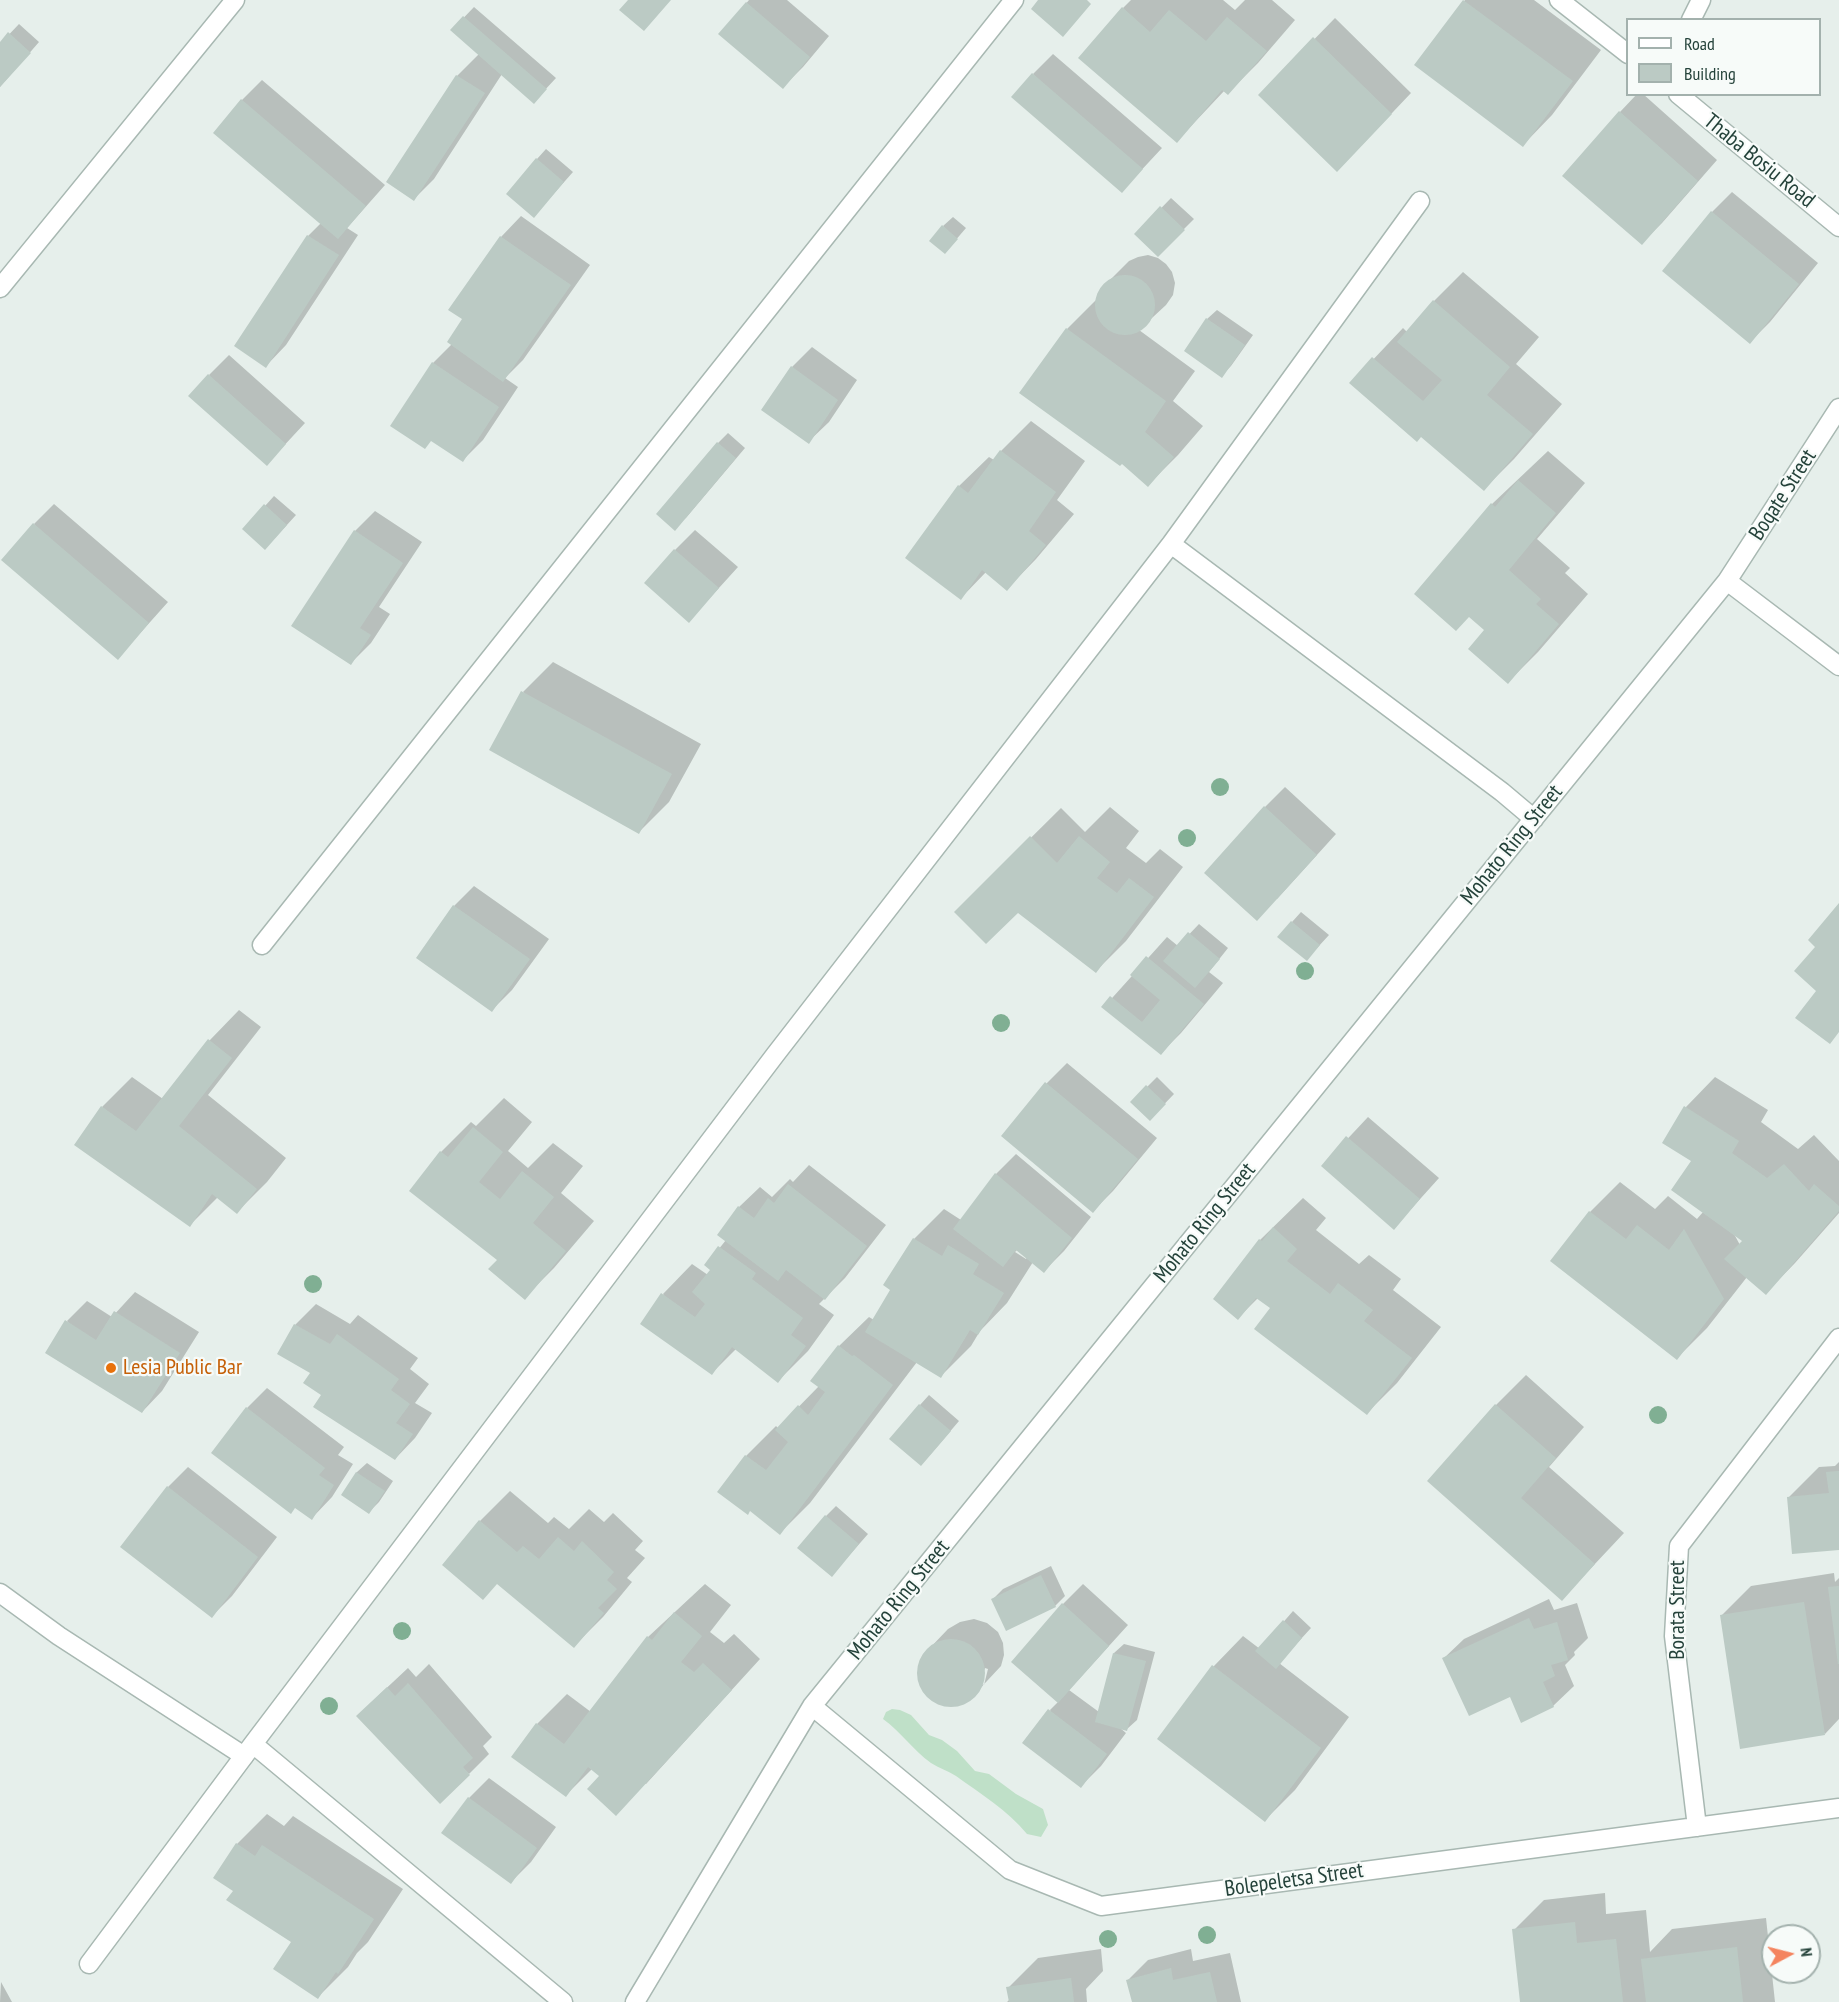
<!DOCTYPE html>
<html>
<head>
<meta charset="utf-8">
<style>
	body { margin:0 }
	#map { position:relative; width:1839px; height:2002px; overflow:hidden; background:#e6efeb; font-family:"PT Sans Narrow",sans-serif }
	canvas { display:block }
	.legend { position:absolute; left:1626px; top:18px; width:195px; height:78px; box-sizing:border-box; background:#f7fbf9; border:2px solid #a3b1ad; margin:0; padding:8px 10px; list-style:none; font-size:18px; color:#24423a }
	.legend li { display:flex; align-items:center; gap:12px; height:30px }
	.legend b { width:30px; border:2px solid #a3b1ad }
	.north { position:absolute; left:1761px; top:1924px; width:60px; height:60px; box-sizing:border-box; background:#f7fbf9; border:2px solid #a3b1ad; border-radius:50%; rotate:83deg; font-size:16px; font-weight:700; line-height:24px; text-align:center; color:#24423a }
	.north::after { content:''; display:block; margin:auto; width:21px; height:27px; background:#f4845f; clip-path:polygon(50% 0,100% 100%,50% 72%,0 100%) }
</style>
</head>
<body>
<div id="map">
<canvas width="1839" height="2002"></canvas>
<ul class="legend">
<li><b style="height:8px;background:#fff"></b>Road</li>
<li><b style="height:16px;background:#bbcac4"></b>Building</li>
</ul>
<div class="north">N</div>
</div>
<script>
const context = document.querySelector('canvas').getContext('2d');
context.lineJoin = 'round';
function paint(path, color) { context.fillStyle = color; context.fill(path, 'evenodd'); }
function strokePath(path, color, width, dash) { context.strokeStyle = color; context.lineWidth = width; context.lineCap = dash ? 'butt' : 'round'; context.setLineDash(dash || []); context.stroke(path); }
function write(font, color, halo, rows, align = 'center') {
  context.font = font + ' "PT Sans Narrow",sans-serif'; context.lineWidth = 4.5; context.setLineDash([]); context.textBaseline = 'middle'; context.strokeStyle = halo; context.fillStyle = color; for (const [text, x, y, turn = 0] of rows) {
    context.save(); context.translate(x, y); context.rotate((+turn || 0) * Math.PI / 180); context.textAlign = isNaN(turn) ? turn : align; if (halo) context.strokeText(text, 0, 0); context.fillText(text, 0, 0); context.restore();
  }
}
paint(new Path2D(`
	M892 1709 900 1710 911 1715 929 1735 942 1740 957 1751 975 1771 989 1774 1016 1794 1043 1809 1048 1825 1041 1837 1027 1834C1007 1810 981 1794 956 1776 948 1771 939 1768 931 1763 913 1750 901 1732 883 1719L886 1712Z`), '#bfe0c8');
paint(new Path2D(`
	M749 0H787L829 36 803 67 783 87 720 34Z
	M1131 0H1223L1235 10 1245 0H1272L1295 20 1258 63 1228 93 1225 90 1177 141 1123 8Z
	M1465 0H1534L1601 50 1552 115 1523 145 1416 65Z
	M474 7 556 78 543 92 502 74 434 179 414 199 457 76 479 54 452 30Z
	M1335 18 1411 93 1357 150 1260 95Z
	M19 24 39 42 0 87V44Z
	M1053 54 1162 148 1122 191 1033 74Z
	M262 80 385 185 347 228 358 235 286 345 266 366 308 236 321 223 215 132 242 100Z
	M1637 94H1643L1717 160 1662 223 1642 243 1620 112Z
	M546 149 573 172 534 216 537 159Z
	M1732 192 1818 263 1770 322 1750 342 1664 271 1712 212Z
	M1171 198 1194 219 1158 255 1136 234Z
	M521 216 590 265 523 360 505 378 518 387 483 440 463 460 433 363 452 344 464 319 450 309 501 237Z
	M953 217 966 228 954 242 943 226Z
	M1148 255 1158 258 1166 264 1172 272 1175 283 1173 295 1166 305 1139 330 1195 371 1173 401 1203 426 1178 455 1148 485 1067 329 1097 299 1101 291 1108 282 1129 261 1138 257Z
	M1463 272 1539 337 1516 364 1562 404 1514 459 1484 489 1421 436 1351 383 1403 328 1407 332 1434 301Z
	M1217 310 1253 335 1231 366 1221 376 1207 319Z
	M812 347 857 380 829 422 808 442 792 367Z
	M229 355 305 423 267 464 209 375Z
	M1031 421 1085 461 1057 500 1074 514 1036 559 1007 589 987 571 961 598 959 486 989 457 994 460 1001 451Z
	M728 433 745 448 685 519 718 443Z
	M1548 451 1585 483 1537 539 1570 568 1565 573 1588 594 1538 652 1508 682 1486 630 1470 615 1492 504Z
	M274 496 296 515 275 538 265 506Z
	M54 504 168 602 118 658 34 524Z
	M375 511 422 542 379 607 390 614 371 643 351 663 355 531Z
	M695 530 738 567 689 621 675 550Z
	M553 662 701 744 669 802 639 832 523 692Z
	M1285 787 1336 834 1277 899 1265 807Z
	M1110 807 1139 831 1126 848 1146 863 1160 849 1183 867 1126 941 1096 971 1018 911 956 912 1061 808 1085 832Z
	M474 886 549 939 512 990 492 1010 454 906Z
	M1301 912 1329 935 1307 959 1292 922Z
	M1199 924 1228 948 1209 972 1223 983 1181 1033 1161 1053 1104 1007 1167 937 1178 946Z
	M239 1010 261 1027 208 1095 286 1158 267 1182 237 1212 218 1197 190 1225 102 1107 132 1077 163 1099 210 1040Z
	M1067 1063 1157 1138 1113 1191 1093 1211 1003 1136 1047 1083Z
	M1157 1077 1174 1094 1150 1119 1132 1102Z
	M1715 1077 1768 1110 1761 1122 1798 1149 1814 1135 1839 1161V1213L1795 1263 1766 1293 1747 1277 1707 1328 1677 1358 1552 1261 1590 1212 1620 1182 1655 1209 1668 1196 1697 1219 1703 1212 1686 1107ZM1734 1234 1744 1241 1740 1245Z
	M504 1098 532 1122 508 1151 528 1168 553 1143 583 1166 561 1193 594 1221 554 1268 524 1298 499 1260 411 1191 441 1152 471 1122 476 1126Z
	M1368 1117 1439 1178 1394 1228 1323 1165Z
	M1016 1154 1091 1217 1064 1251 1044 1271 1033 1262 1007 1303 980 1331 971 1346 941 1376 917 1362 810 1503 780 1533 746 1456 776 1426 778 1428 819 1386 839 1346 869 1317 874 1320 892 1290 914 1239 944 1209 961 1220 996 1174ZM1018 1249 1027 1257 1026 1259 1015 1252Z
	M809 1165 886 1225 845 1278 819 1304 834 1315 808 1351 778 1381 736 1349 712 1373 663 1294 692 1264 708 1275 712 1270 706 1265 726 1240 739 1207 760 1187 772 1197 790 1179 793 1182Z
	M1303 1198 1326 1218 1316 1230 1359 1264 1369 1255 1401 1279 1393 1290 1441 1327 1397 1383 1367 1413 1272 1308 1258 1298 1238 1318 1260 1240Z
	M135 1292 199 1332 162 1391 142 1412 67 1321 87 1301 112 1317Z
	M316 1304 350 1324 358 1315 418 1358 410 1369 429 1384 415 1403 432 1413 415 1438 395 1459 312 1373 279 1353 295 1325Z
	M1526 1375 1584 1427 1549 1467 1624 1533 1562 1599 1429 1481 1496 1405Z
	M267 1388 344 1447 338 1455 353 1464 332 1497 312 1518 296 1507 247 1408Z
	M929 1395 959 1421 930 1455 920 1405Z
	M1839 1462V1549L1789 1497 1819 1467 1835 1466Z
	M367 1463 393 1481 379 1502 369 1512 343 1495 357 1472Z
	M188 1467 277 1537 232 1596 212 1616 168 1487Z
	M510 1491 548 1523 554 1517 569 1529 589 1509 604 1522 613 1513 643 1541 635 1550 645 1558 627 1578 632 1582 603 1617 574 1646 498 1583 445 1565 480 1521Z
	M836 1506 868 1534 832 1575 826 1516Z
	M1051 1566 1065 1596 1055 1606 993 1599 1003 1589Z
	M1834 1573 1835 1582 1839 1578V1719L1825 1734 1721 1616 1751 1586Z
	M705 1584 731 1605 710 1632 724 1643 734 1634 760 1659 646 1784 601 1776 592 1769 566 1795 537 1724 567 1694 591 1712 648 1637Z
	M1083 1584 1128 1625 1069 1690 1099 1712 1114 1653 1124 1644 1155 1652 1137 1720 1127 1729 1119 1727 1126 1733 1101 1766 1081 1786 1050 1710 1058 1702 1063 1604Z
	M1549 1599 1554 1610 1577 1603 1588 1638 1574 1652 1575 1655 1565 1665 1574 1686 1553 1706 1511 1695 1443 1659 1464 1639Z
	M1293 1611 1311 1628 1279 1663 1349 1717 1295 1790 1265 1820 1159 1738 1214 1666 1243 1636 1260 1649Z
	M974 1619 987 1623 998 1632 1003 1643 1004 1655 1001 1666 973 1696 963 1703 951 1705 938 1703 929 1697 921 1687 918 1675 920 1663 928 1650 948 1629 960 1622ZM985 1668 988 1669 984 1685H980Z
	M429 1664 492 1737 483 1746 489 1754 469 1774 378 1696 408 1668 416 1677Z
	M489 1778 556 1827 531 1862 511 1882 469 1798Z
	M267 1814 284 1826 293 1816 403 1889 368 1942 357 1953 348 1967 318 1997 293 1942 235 1890 237 1844Z
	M1605 1893 1606 1914 1646 1910 1650 1952 1672 1929 1766 1918 1775 2002H1522L1514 1930 1544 1900Z
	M1101 1949 1103 1971 1086 1989 1087 2002H1007L1010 1999 1008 1988 1038 1958Z
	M1191 1949 1193 1961 1230 1953 1241 2002H1133L1128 1980 1148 1960Z
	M1 1982 12 2002H0Z`), '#0003');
paint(new Path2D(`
	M628 0H671L644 31 619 10Z
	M1038 0H1087L1091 4 1063 37 1031 9Z
	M1463 0 1573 81 1523 147 1414 65Z
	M746 2 810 57 783 89 718 34Z
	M1122 7 1150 32 1169 10 1206 41 1227 17 1267 51 1228 95 1222 90 1177 143 1078 58Z
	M463 16 547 89 534 104 450 30Z
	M8 32 31 53 0 87V42Z
	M1313 37 1392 114 1337 172 1258 95Z
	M1032 73 1143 169 1122 193 1011 97Z
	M456 75 485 93 414 201 386 182Z
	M241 99 366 206 338 239 213 133Z
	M1619 111 1698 181 1642 245 1562 176Z
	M536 158 564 182 534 218 506 194Z
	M1160 206 1185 230 1158 257 1134 234Z
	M1711 211 1799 284 1750 344 1662 271Z
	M942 225 958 239 945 254 929 241Z
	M307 235 339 255 266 368 234 346Z
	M500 236 571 285 503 382 447 342 462 319 448 310Z
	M1095 305a30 30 0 1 1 60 0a30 30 0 1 1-60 0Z
	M1433 300 1510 367 1487 395 1533 434 1484 491 1421 437 1417 442 1349 383 1372 357 1423 401 1442 380 1397 342Z
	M1206 318 1245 345 1222 378 1184 351Z
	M1066 328 1166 401 1145 432 1174 457 1148 487 1122 464 1120 466 1019 393Z
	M432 362 499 407 463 462 431 441 425 449 390 426Z
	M791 366 838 400 809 444 761 410Z
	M208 374 286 444 267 466 188 396Z
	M717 442 736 458 675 531 656 514Z
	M1000 450 1056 492 1029 531 1046 545 1007 591 982 570 961 600 905 558 958 485 968 493Z
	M1518 480 1556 513 1509 570 1541 599 1536 604 1559 624 1508 684 1468 649 1484 630 1469 617 1456 631 1414 594 1491 503 1495 507Z
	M264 504 287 525 265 550 242 529Z
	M33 523 149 623 118 660 1 560Z
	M354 530 403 563 360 628 371 635 351 665 291 626Z
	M674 549 719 588 689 623 644 583Z
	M521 691 672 774 639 834 489 750Z
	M1264 806 1317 855 1257 921 1204 873Z
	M1030 836 1057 863 1079 836 1110 862 1097 878 1117 893 1129 878 1154 897 1096 973 1018 913 986 944 954 912Z
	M1839 903V1032L1830 1044 1795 1018 1816 991 1794 971 1815 947 1808 940Z
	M453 905 530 959 492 1012 416 958Z
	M1291 921 1320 945 1307 961 1277 937Z
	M1188 932 1220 959 1195 988 1163 961Z
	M1146 956 1204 1004 1161 1055 1101 1007 1110 996 1142 1022 1160 1000 1130 975Z
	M208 1039 232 1058 179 1126 257 1189 237 1214 212 1194 190 1227 74 1145 101 1106 136 1131Z
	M1045 1082 1138 1159 1093 1213 1001 1136Z
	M1146 1085 1166 1104 1150 1121 1130 1102Z
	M1684 1106 1739 1141 1732 1153 1767 1178 1784 1164 1809 1191 1814 1184 1839 1206V1211L1766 1295 1724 1259 1742 1241 1671 1190 1691 1161 1662 1143Z
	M473 1127 503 1152 479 1182 500 1199 522 1171 554 1197 533 1223 566 1251 525 1300 488 1269 497 1260 409 1191 440 1151 448 1157Z
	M1346 1136 1420 1199 1394 1230 1321 1166Z
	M995 1173 1072 1238 1044 1273 1016 1250 1003 1267 953 1229Z
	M788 1184 867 1246 825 1300 786 1270 778 1281 717 1235 738 1206 754 1218 768 1198 774 1203Z
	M1589 1211 1626 1239 1637 1225 1669 1250 1684 1229 1724 1299 1677 1360 1550 1261Z
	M1273 1227 1297 1249 1287 1261 1330 1294 1338 1283 1373 1310 1364 1321 1412 1358 1367 1415 1254 1329 1270 1308 1256 1298 1238 1320 1213 1299 1259 1239 1262 1241Z
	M913 1238 942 1256 948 1245 979 1264 973 1274 1004 1293 978 1335 970 1330 941 1378 865 1332 890 1290 883 1285Z
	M718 1246 756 1273 752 1279 803 1318 791 1335 806 1346 778 1383 732 1347 712 1375 640 1324 661 1293 695 1317 705 1304 692 1292 710 1270 704 1265Z
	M114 1311 180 1353 142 1413 45 1353 65 1320 96 1340Z
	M294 1324 330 1344 337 1334 399 1379 391 1390 410 1404 396 1423 413 1434 395 1460 313 1407 321 1395 303 1383 310 1373 277 1354Z
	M838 1345 852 1356 854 1355 893 1385 780 1535 750 1511 748 1515 717 1492 745 1455 766 1470 788 1442 775 1430 798 1405 808 1415 825 1392 810 1381Z
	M919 1404 951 1431 921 1466 889 1439Z
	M1495 1404 1556 1458 1521 1498 1595 1564 1562 1601 1427 1481Z
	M246 1407 325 1468 319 1475 334 1485 312 1520 295 1508 291 1514 211 1453Z
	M1839 1471V1550L1792 1554 1787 1497 1829 1493 1826 1472Z
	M356 1472 385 1491 369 1514 341 1495Z
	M167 1486 258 1557 212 1618 120 1547Z
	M825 1515 859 1544 832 1577 797 1548Z
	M479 1520 517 1552 523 1546 539 1559 558 1537 574 1551 582 1541 614 1572 607 1580 617 1589 598 1608 604 1613 574 1648 497 1584 483 1600 442 1565Z
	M1041 1575 1056 1607 1006 1631 991 1599Z
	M1839 1586V1664H1838L1828 1587Z
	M1804 1602 1825 1735 1740 1749 1720 1615Z
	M1062 1603 1109 1646 1058 1703 1011 1662Z
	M674 1612 702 1636 681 1662 694 1672 703 1663 732 1690 616 1816 587 1789 599 1776 588 1767 566 1797 511 1757 536 1723 564 1744 647 1636 652 1640Z
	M1529 1618 1534 1629 1557 1622 1568 1660 1551 1665 1555 1676 1543 1682 1554 1707 1521 1723 1510 1697 1469 1716 1442 1658Z
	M1283 1620 1302 1638 1276 1669 1255 1651Z
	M917 1673a34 34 0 1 1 68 0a34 34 0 1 1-68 0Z
	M1113 1653 1146 1661 1127 1731 1095 1722Z
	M1212 1665 1321 1748 1265 1822 1157 1739Z
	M408 1683 473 1758 463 1767 470 1775 440 1804 356 1716 387 1687 395 1696Z
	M1048 1709 1107 1754 1081 1788 1022 1743Z
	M468 1797 537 1848 511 1884 441 1833Z
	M236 1843 255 1856 262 1845 374 1919 338 1974 336 1972 318 1999 273 1969 291 1942 226 1900 233 1891 213 1878Z
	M1575 1922 1577 1943 1616 1939 1623 2002H1520L1512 1929Z
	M1737 1947 1743 2002H1646L1641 1959Z
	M1171 1968 1173 1980 1210 1972 1217 2002H1132L1126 1980Z
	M1071 1978 1074 2002H1009L1006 1987Z`), '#bbcac4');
const service = new Path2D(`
	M0 1593 59 1636 244 1756`);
const minor = new Path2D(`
	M1691 20 1701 0
	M0 288 235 0
	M1171 544 1502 792 1534 819
	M1727 581 1839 408
	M262 945 1014 0
	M812 1706 1010 1870 1101 1906 1839 1808
	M253 1744 563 2002
	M1697 1827 1674 1636 1679 1546 1839 1338
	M89 1964 253 1744 775 1055 1171 544 1420 201
	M635 2002 812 1706 1727 581 1839 666`);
const tertiary = new Path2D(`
	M1559 0 1628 54
	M1678 94 1839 227`);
strokePath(service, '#a8b8b2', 21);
strokePath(minor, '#a8b8b2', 21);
strokePath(tertiary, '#a8b8b2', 21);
strokePath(service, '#fff', 18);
strokePath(minor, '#fff', 18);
strokePath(tertiary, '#fff', 18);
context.fillStyle = '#80af93';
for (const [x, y] of [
	[1220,787],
	[1187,838],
	[1305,971],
	[1001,1023],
	[313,1284],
	[1658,1415],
	[402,1631],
	[329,1706],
	[1207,1935],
	[1108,1939]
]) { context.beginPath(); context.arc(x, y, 9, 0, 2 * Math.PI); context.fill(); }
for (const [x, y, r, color] of [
	[111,1368,6,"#e8710a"]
]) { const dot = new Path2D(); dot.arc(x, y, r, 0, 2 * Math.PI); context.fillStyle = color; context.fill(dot); strokePath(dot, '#f7fbf9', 2); }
write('22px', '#24423a', '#f7fbf9', [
	["Thaba Bosiu Road",1759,161,39],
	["Boqate Street",1783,495,-57],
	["Mohato Ring Street",1512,845,-51],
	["Mohato Ring Street",1205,1223,-51],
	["Mohato Ring Street",899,1600,-51],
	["Borata Street",1678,1610,-90],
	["Bolepeletsa Street",1294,1880,-8]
]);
write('22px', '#c56008', '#f7fbf9', [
	["Lesia Public Bar",123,1368]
], 'left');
</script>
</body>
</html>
